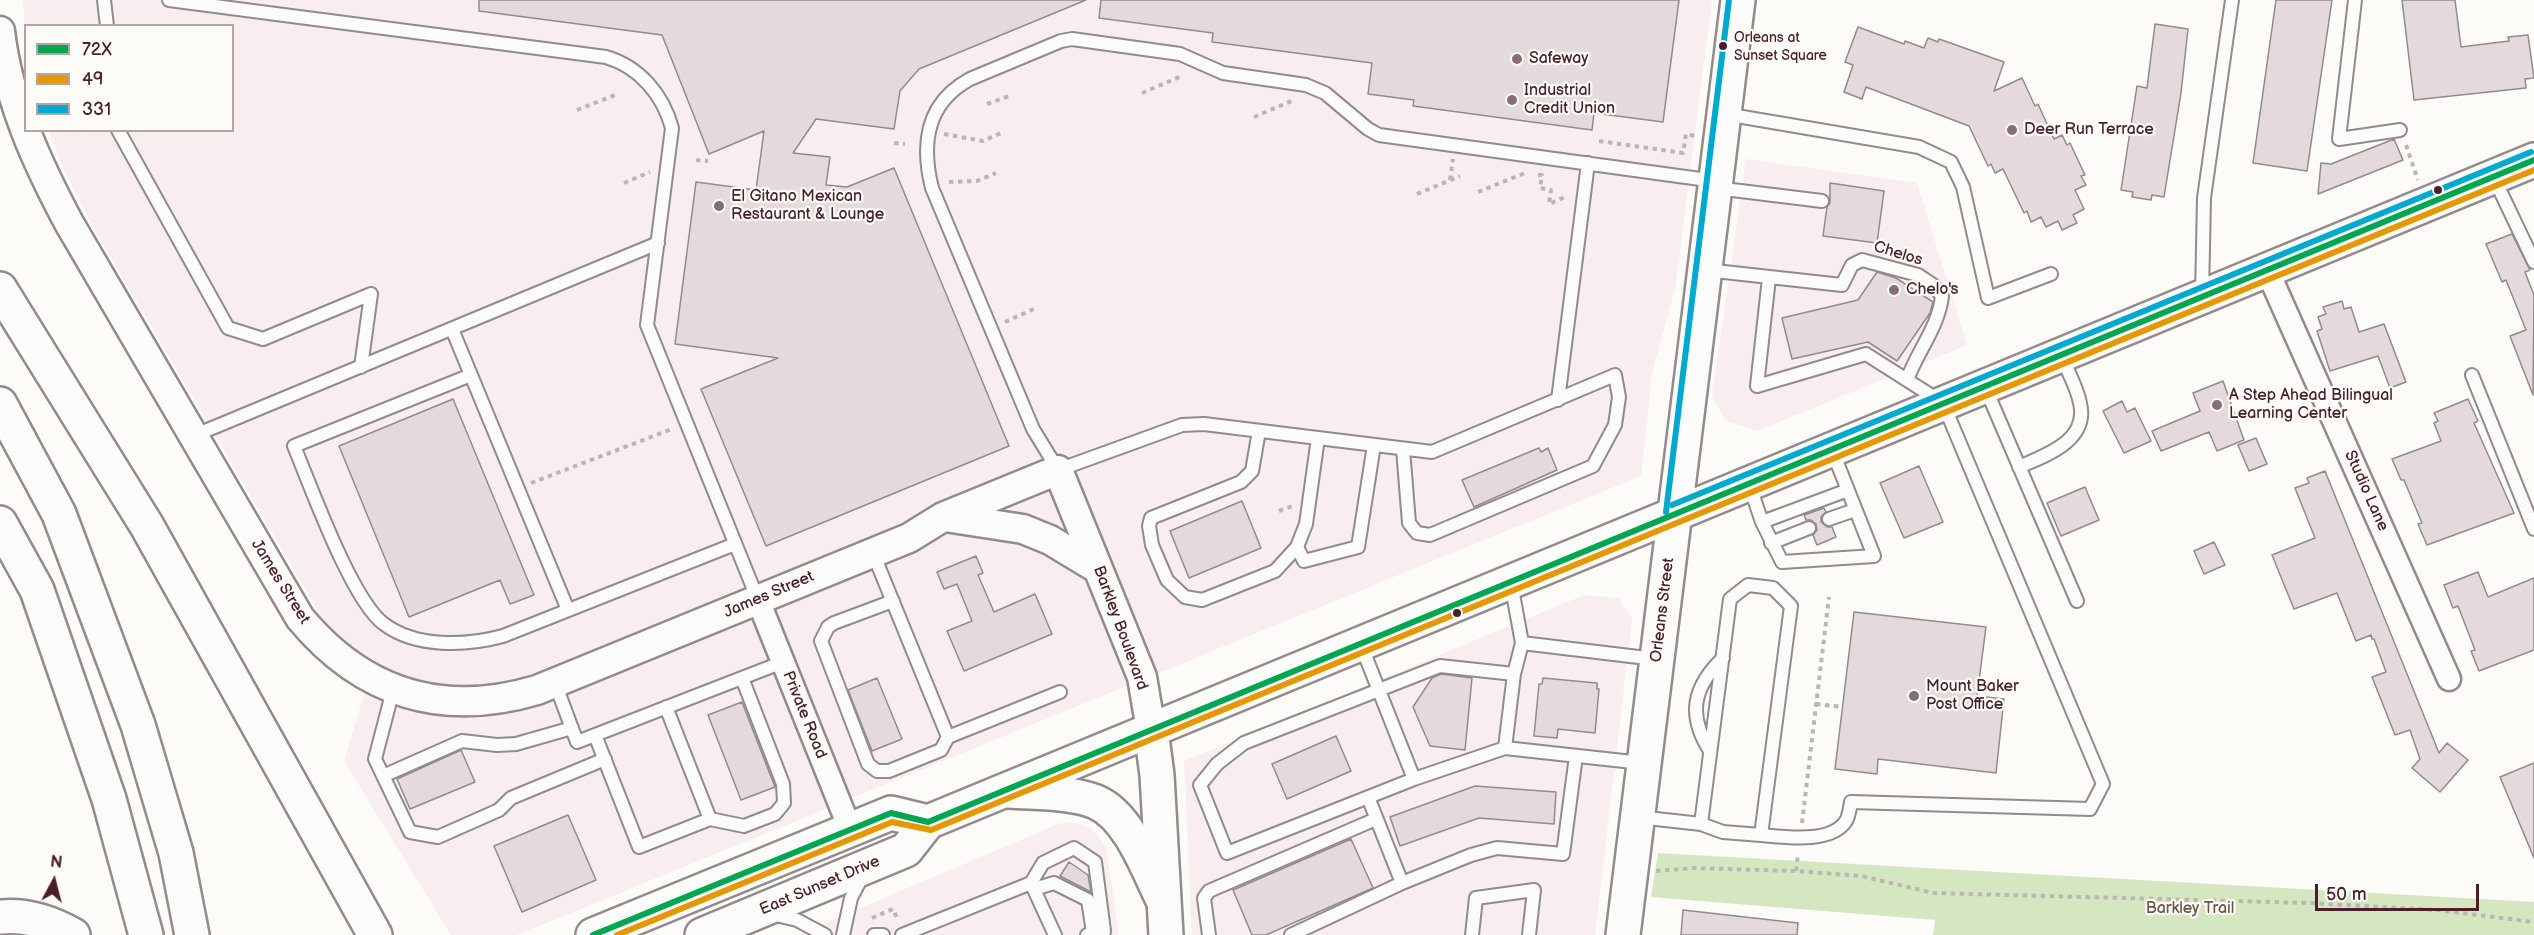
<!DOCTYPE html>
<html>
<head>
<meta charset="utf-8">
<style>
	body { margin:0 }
	#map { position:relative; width:2534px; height:935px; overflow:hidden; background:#fcfbf8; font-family:"Balsamiq Sans",sans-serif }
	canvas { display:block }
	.legend { position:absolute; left:24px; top:24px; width:210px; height:108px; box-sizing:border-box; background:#fdfcf7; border:2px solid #b5a4a5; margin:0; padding:8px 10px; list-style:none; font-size:18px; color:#4a1f2b }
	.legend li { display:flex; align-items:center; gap:12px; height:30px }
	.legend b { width:30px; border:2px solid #b5a4a5 }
	.north { position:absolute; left:24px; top:851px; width:60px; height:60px; -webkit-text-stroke:4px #fdfcf7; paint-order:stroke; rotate:7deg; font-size:16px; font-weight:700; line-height:24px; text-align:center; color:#4a1f2b }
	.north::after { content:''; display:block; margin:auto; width:21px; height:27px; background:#4a1f2b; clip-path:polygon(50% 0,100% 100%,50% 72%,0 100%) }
	.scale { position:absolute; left:2315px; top:884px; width:164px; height:27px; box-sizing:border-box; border:3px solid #4a1f2b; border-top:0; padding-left:8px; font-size:18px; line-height:21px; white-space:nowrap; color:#4a1f2b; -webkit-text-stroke:4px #fdfcf7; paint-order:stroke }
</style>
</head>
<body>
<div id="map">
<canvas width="2534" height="935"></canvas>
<ul class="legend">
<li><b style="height:8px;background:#00a651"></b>72X</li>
<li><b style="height:8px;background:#e69804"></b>49</li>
<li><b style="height:8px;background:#00a9ce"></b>331</li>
</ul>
<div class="north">N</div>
<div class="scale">50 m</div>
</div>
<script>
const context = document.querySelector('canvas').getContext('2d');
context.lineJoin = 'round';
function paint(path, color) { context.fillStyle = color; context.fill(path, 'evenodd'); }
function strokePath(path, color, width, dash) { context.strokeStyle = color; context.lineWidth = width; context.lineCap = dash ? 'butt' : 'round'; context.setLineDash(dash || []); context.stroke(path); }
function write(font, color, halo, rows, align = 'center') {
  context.font = font + ' "Balsamiq Sans",sans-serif'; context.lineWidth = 4.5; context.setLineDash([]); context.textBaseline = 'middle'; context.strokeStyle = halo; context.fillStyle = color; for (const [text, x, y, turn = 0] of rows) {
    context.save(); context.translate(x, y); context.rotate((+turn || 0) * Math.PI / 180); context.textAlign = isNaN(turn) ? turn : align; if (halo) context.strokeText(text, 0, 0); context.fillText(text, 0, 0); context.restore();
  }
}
paint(new Path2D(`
	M23 0H1712L1675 289 1652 373 1641 476 517 935H451L344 761 365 691 94 229 62 166 49 131 232 130V26H26L25 32Z
	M1746 159 1917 183 1967 345 1757 431 1726 421 1712 396Z
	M1584 595 1618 598 1632 619 1595 935H1192L1184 761Z
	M1068 822 1080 824 1092 829 1106 847 1119 935H797L1058 824Z`), '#f8eef0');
paint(new Path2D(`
	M1658 853 2534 902V935H1933L1935 920 1651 897Z`), '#d5e7c0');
const building = new Path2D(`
	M479 0H1086L919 69 900 91 894 129 816 119 793 153 830 157 826 185 847 187 894 168 1009 446 766 546 701 389 778 358 675 344 696 182 756 190 764 131 709 154 662 35 479 11Z
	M1101 0H1679L1663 122 1594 113 1592 130 1413 106 1414 100 1368 94 1372 63 1212 42 1213 33 1099 18Z
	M2276 0H2332L2307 171 2253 163Z
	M2402 0H2455L2461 47 2509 41 2508 37 2528 35 2534 78 2525 79 2526 88 2414 100Z
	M2155 24 2188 29 2181 93 2164 197 2152 195 2151 200 2132 197 2133 192 2121 190 2137 86 2147 88Z
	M1858 27 1904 44 1905 41 1924 48 1928 38 1938 42 1939 39 2004 62 1994 91 2022 78 2035 106 2038 104 2054 139 2062 135 2067 145 2070 143 2085 175 2081 176 2086 185 2075 190 2084 209 2073 215 2077 223 2062 230 2058 221 2046 227 2041 217 2031 222 2027 211 2024 213 2003 169 1995 173 1991 164 1988 166 1969 126 1866 87 1862 99 1844 92 1853 65 1845 62Z
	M2394 139 2403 160 2318 194 2321 163 2331 164Z
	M1830 183 1884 191 1877 243 1823 236 1827 207 1830 203Z
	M2512 234 2530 270 2525 272 2534 295 2533 395 2510 336 2526 330 2506 280 2502 282 2486 244Z
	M1877 272 1896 278 1933 302 1930 313 1897 361 1868 342 1792 359 1782 318 1858 300Z
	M2342 301 2344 309 2351 307 2359 332 2384 324 2406 382 2390 388 2378 356 2330 371 2317 331 2322 329 2318 317 2326 314 2323 307Z
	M2223 381 2244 440 2217 451 2209 432 2161 451 2152 431 2200 411 2193 393Z
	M453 399 534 595 510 604 500 580 409 617 339 446Z
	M2468 399 2478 421 2474 423 2514 513 2427 545 2418 524 2422 523 2404 480H2401L2392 459 2441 441 2434 423 2438 421 2434 413Z
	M2122 401 2127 412 2135 408 2151 441 2124 453 2103 411Z
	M2256 438 2267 464 2249 471 2238 445Z
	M1539 448 1541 452 1548 448 1557 470 1474 507 1462 480Z
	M1919 466 1943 522 1904 538 1880 483Z
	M2325 471 2439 753 2447 743 2468 760 2440 792 2412 768 2420 759 2410 730 2395 735 2372 677 2386 672 2374 639H2372L2371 635 2356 641 2337 593 2294 609 2272 555 2315 538 2295 488 2309 483 2307 478Z
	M2085 487 2099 520 2061 536 2047 503Z
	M1242 501 1261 548 1189 578 1170 531Z
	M1824 508 1826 512 1821 517V522L1827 527H1832L1836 537 1817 545 1813 535 1817 530 1816 524 1811 520H1806L1804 515Z
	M2214 542 2225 565 2204 574 2194 551Z
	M976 556 983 573 978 575 994 612 1035 594 1052 634 964 671 947 631 972 621 957 584 944 589 937 572Z
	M2478 572 2488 597 2534 578V650L2479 671 2471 651 2475 650 2458 606 2453 608 2444 585Z
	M1854 612 1986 627 1977 696 2004 699 1996 773 1878 759 1877 774 1835 769Z
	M1441 674 1472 678 1465 750 1430 746 1413 707 1432 678Z
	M877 678 902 739 872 751 848 690Z
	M1543 678 1597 683V689H1599L1595 733 1558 729 1557 738 1534 736 1539 684H1542Z
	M742 702 775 787 741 800 708 715Z
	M1336 736 1351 771 1287 799 1272 764Z
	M461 750 475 782 410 809 397 779Z
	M2534 763V858L2500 777Z
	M1475 786 1556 792 1554 824 1479 818 1400 846 1390 817Z
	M568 815 596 880 522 912 494 846Z
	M1351 839 1373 888 1266 935H1252L1233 890Z
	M1069 862 1088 875 1091 892 1060 876Z
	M1683 910 1798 923 1797 935H1681Z`);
paint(building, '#e4d9dd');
strokePath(building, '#928a8b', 1.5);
const service = new Path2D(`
	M104 0 107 26
	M169 0 606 57C640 67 663 95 672 128L647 325 758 600
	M2355 0 2339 139 2400 130
	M1725 114 1919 147 1951 162 1963 187 1988 298 2051 274
	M118 130 228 328 263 339 371 294
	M2494 178 2534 262
	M1716 188 1822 201
	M1706 270 1842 285 1852 265 1862 260 1918 275 1933 285 1942 296C1939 326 1917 352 1907 380
	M2202 295 2204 198 2232 0
	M452 329 568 610
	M361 367 371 294
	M471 375 294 446C311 487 352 601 384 624 416 648 466 646 503 636L735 544
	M2472 375 2534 529
	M1985 387 2077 601
	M1558 400 1588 163
	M1259 431 1252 471 1241 482 1151 518 1149 526 1152 545 1167 580 1185 597 1202 600 1275 571 1297 547
	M193 436 658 243
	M1318 438 1306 524 1297 547 1304 561 1358 547 1374 445
	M1403 449 1409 523 1417 533 1430 535 1593 466 1615 425 1619 397 1615 375 1432 452 1204 424 1182 425 1058 470 1033 429 932 188C921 144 926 103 970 79L1061 41 1072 39 1180 54 1223 73 1306 85 1325 93 1368 129 1379 135 1715 181
	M2019 467C2046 455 2089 441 2080 403 2077 387 2067 370 2061 355
	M1749 484 1762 522 1782 562 1874 556 1832 450
	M1829 519 1855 510
	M1762 522 1848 490
	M1771 543 1809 528
	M873 553 948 737 1060 692
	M1511 583 1522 643 1655 659
	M893 601 834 623 828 627 821 641 868 764 877 771H889L941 750 948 737
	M1361 645 1414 779 1505 748 1642 763
	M555 683 577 742 783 662
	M393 690 375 759 410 832 438 837 499 810 511 798 605 759
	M595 735 639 847 710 819 666 707
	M1505 748 1514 674 1522 643
	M1710 751C1687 715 1693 687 1723 658
	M383 776 462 741 497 745 516 744 572 728
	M1414 779 1227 853 1200 785 1217 764 1244 743 1440 666 1514 674
	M1368 797 1402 883 1471 855 1497 848 1563 854 1576 756
	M1638 817 1701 824 1723 832 1761 835 1791 606 1773 588 1748 585 1730 599 1701 824
	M710 819 744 826 775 814 784 803 783 784 742 678
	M1761 835C1785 837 1831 844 1846 821 1849 816 1850 807 1851 802L2090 809 2103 784 1943 403 1866 354 1757 386 1769 278
	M1031 883 1043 863 1074 848 1095 862 1104 931 1103 935
	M1034 889 1054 883 1088 900 1093 932 1087 935
	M772 914 797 920 825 935
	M843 935 851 898 862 877
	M874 935H883
	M902 935 1031 883 1055 935
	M1209 935 1204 898 1209 891 1376 819
	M1291 935 1402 883
	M1472 935 1476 898 1534 890 1529 935`);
const minor = new Path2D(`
	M2267 270 2449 679
	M758 600 850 829`);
const tertiary = new Path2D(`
	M0 31C8 100 37 163 69 223L300 618C363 694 443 718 537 690L909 538 943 517 1058 470 1142 677 1151 730
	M945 517 1023 529 1050 540 1098 569`);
const secondary = new Path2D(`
	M1151 730 1157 775 1166 935
	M1623 935 1738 0`);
const primary = new Path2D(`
	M1009 791C1035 793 1073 792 1096 802 1129 816 1148 870 1163 900
	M593 935 891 813 928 822
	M702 935 906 850 928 822 2534 160`);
const motorway = new Path2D(`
	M0 289 147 526 375 935
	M0 404 59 514 138 725 176 853 192 935
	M0 523 37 590 109 799 146 935
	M0 917C26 914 50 922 73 935`);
strokePath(service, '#928a8b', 16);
strokePath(minor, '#928a8b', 27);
strokePath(tertiary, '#928a8b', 33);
strokePath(secondary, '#928a8b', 38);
strokePath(primary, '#928a8b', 38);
strokePath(motorway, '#928a8b', 38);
strokePath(new Path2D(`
	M1142 93 1182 76
	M987 104 1009 96
	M577 110 615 95
	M1254 117 1294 100
	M944 134 983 141 1001 133
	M1599 141 1683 153 1686 134 1695 136
	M894 143 905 144
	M2406 145 2418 180
	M696 160 708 161
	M1538 175H1542L1540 188 1551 190 1549 204 1567 196
	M1450 180 1453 159
	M949 182 977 181 996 173
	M624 183 650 172
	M1478 192 1525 173
	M1417 194 1460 176
	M1005 322 1036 308
	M531 483 672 429
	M1279 511 1293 506
	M1816 704 1842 707
	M1802 823 1829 597
	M1656 871 1694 868 1796 871 1861 876 1933 893 2311 903 2437 910 2534 922
	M1796 871 1798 854
	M872 918 893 909 897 918`), '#bbb6b6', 4, [4.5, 4.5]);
strokePath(service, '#fbfbf9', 12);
strokePath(minor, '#fbfbf9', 22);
strokePath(tertiary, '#fbfbf9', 28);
strokePath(secondary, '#fbfbf9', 33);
strokePath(primary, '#fbfbf9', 33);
strokePath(motorway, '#fbfbf9', 33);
strokePath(new Path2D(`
	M593 935 891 813 928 822 2534 160`), '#00a651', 6);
strokePath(new Path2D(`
	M617 935 892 822 931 830 2534 170`), '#e69804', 6);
strokePath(new Path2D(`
	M1672 505 2531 152
	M1666 512 1729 0`), '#00a9ce', 6);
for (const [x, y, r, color] of [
	[1723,46,5,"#4a1f2b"],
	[1517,59,6,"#886c73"],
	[1512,100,6,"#886c73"],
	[2012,130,6,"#886c73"],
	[2438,190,5,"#4a1f2b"],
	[719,206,6,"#886c73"],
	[1894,290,6,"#886c73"],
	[2217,405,6,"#886c73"],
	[1457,613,5,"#4a1f2b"],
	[1914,696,6,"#886c73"]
]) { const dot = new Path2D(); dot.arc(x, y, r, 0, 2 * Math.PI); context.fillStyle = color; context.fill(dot); strokePath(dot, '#fdfcf7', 2); }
write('14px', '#4a1f2b', '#fdfcf7', [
	["Orleans at",1734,38],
	["Sunset Square",1734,56]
], 'left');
write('16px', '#4a1f2b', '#fdfcf7', [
	["Safeway",1529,59],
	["Industrial",1524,91],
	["Credit Union",1524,109],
	["Deer Run Terrace",2024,130],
	["El Gitano Mexican",731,197],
	["Restaurant & Lounge",731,215],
	["Chelo's",1906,290],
	["A Step Ahead Bilingual",2229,396],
	["Learning Center",2229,414],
	["Mount Baker",1926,687],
	["Post Office",1926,705]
], 'left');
write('16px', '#4a1f2b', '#fdfcf7', [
	["Chelos",1898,254,17],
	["Studio Lane",2366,491,66],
	["James Street",280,582,58],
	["James Street",769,595,-23],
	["Orleans Street",1663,610,-83],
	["Barkley Boulevard",1120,628,70],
	["Private Road",804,715,68],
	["East Sunset Drive",820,886,-23]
]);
write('16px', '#6a564a', '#fdfcf7', [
	["Barkley Trail",2190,909]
]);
</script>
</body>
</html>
